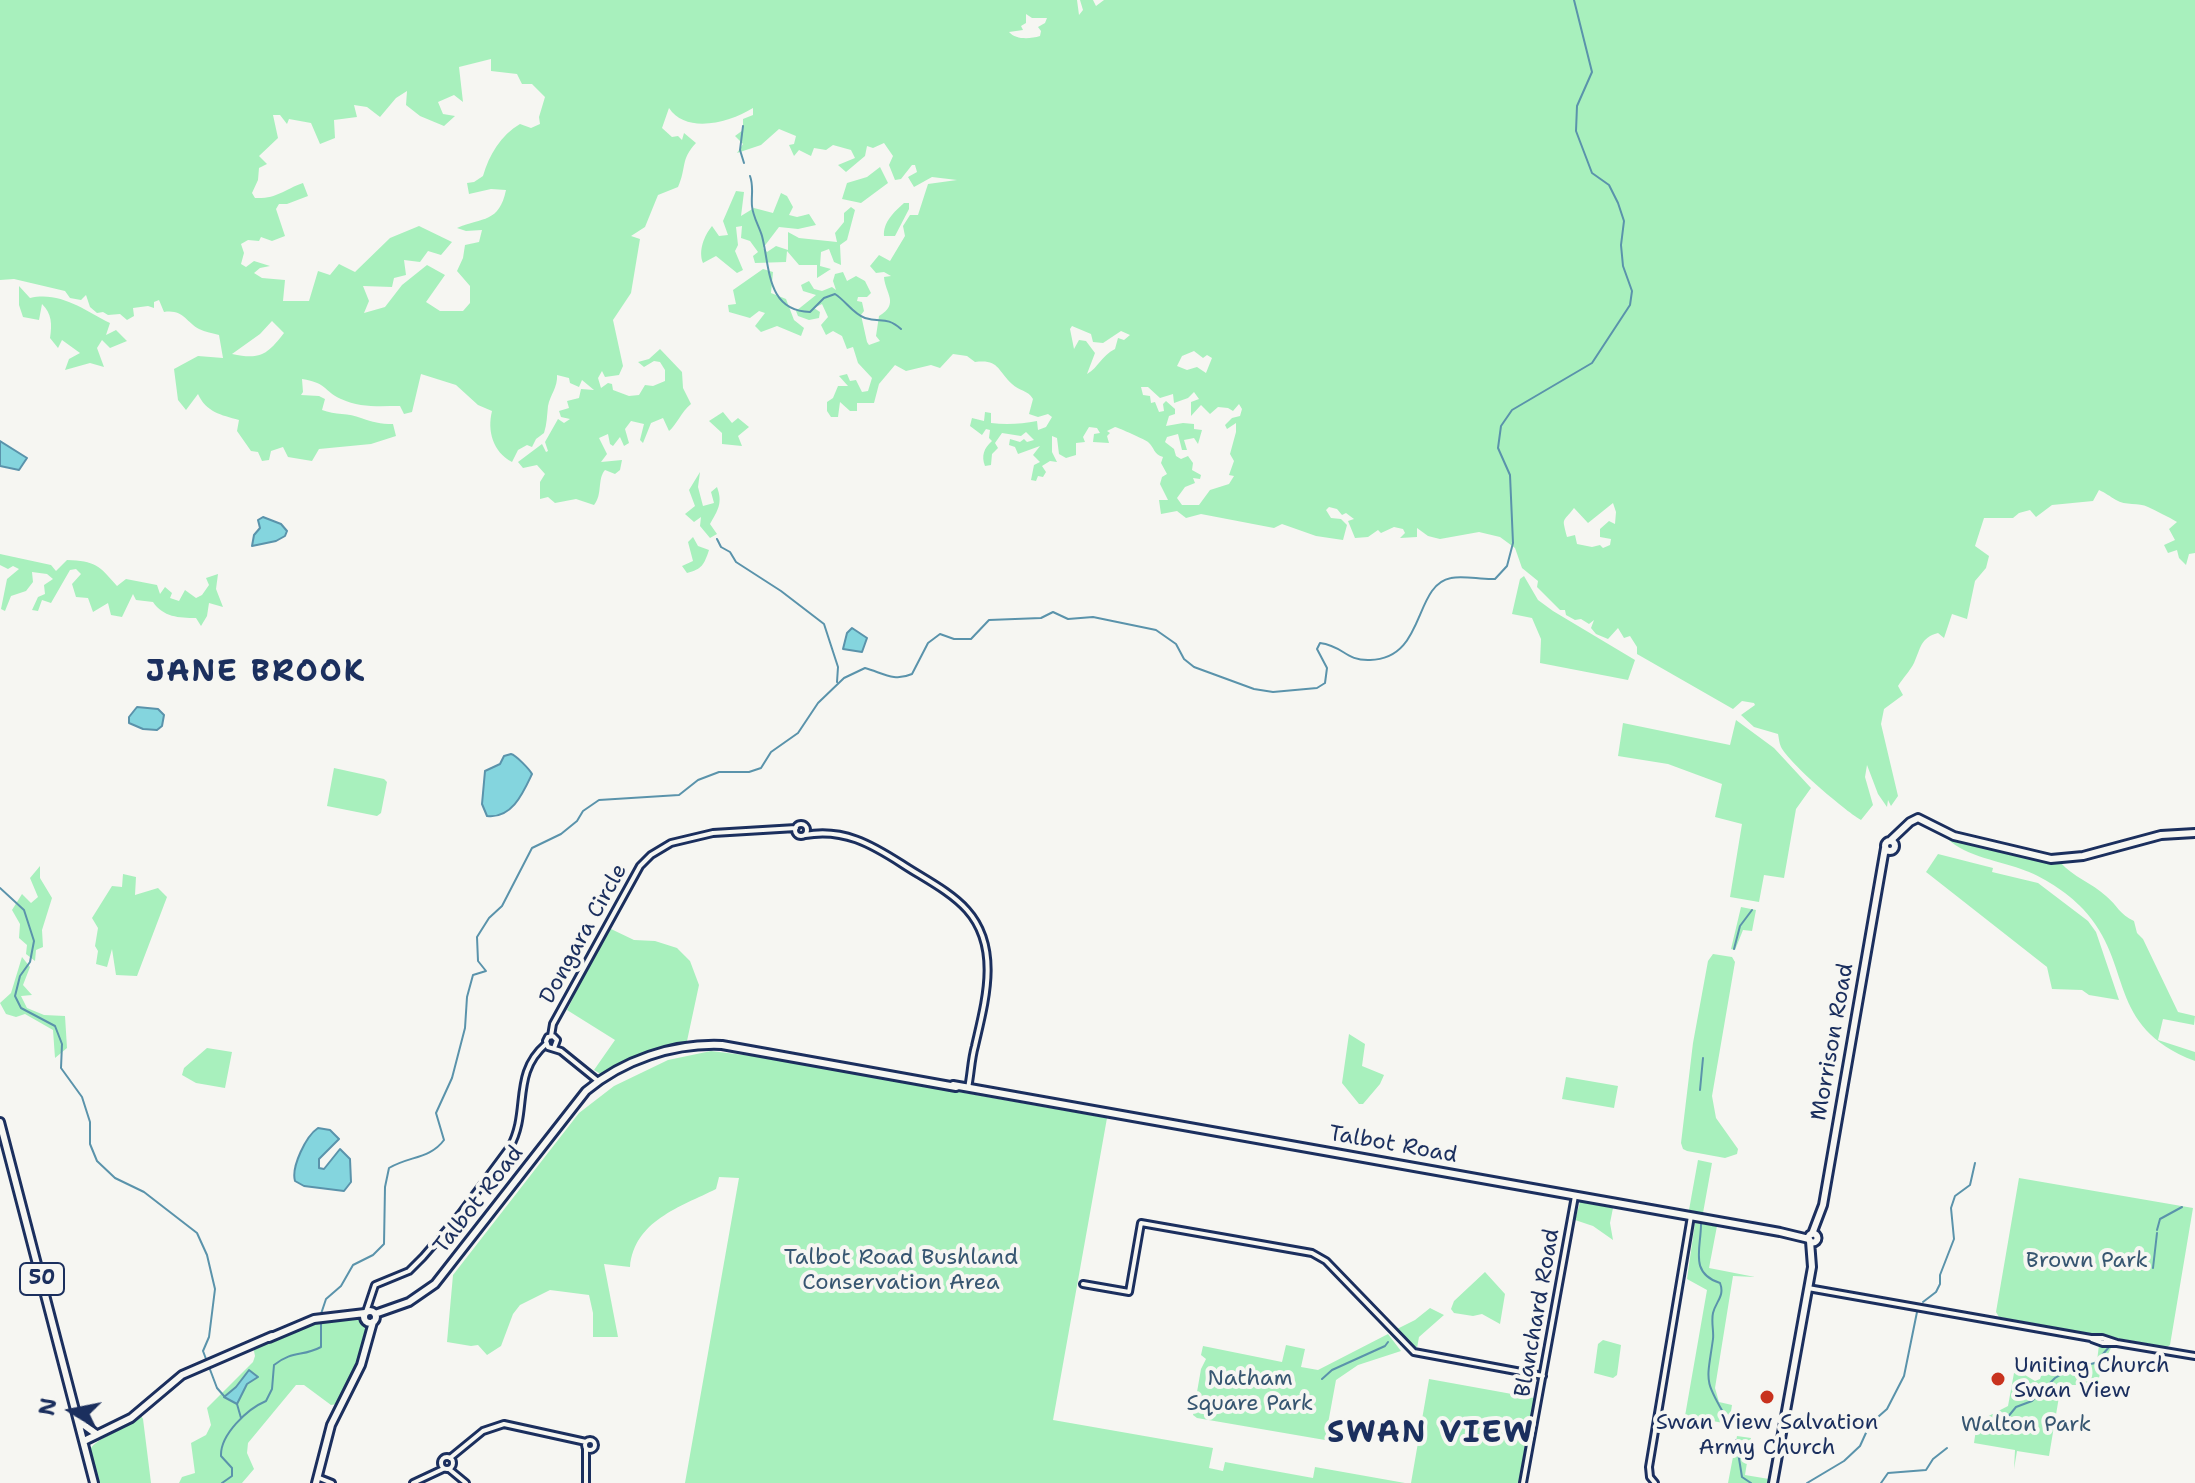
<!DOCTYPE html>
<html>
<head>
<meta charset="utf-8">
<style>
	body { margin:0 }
	#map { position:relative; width:2195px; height:1483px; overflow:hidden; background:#f6f6f2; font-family:"Shantell Sans",sans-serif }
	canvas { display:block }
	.north { position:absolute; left:32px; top:1371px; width:80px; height:80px; -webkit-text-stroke:6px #f6f6f2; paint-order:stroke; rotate:280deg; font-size:22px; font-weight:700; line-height:32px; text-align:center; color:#1b2f5e }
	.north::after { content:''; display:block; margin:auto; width:28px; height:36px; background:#1b2f5e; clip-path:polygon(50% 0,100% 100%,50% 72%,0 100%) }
</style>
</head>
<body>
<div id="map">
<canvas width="2195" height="1483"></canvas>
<div class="north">N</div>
</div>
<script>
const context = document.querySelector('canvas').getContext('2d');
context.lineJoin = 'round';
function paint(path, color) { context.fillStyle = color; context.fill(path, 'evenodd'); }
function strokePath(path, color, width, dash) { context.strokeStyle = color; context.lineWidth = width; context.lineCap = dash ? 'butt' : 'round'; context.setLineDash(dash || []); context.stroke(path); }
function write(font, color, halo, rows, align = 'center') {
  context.font = font + ' "Shantell Sans",sans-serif'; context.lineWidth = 8; context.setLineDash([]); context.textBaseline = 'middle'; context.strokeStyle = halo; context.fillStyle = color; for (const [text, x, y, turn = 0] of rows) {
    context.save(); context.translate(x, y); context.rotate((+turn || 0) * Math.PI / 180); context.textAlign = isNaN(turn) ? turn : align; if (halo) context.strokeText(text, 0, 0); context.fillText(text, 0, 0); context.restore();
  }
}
paint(new Path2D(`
	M0 0H1077L1079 15 1083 10 1080 0H1093L1096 6 1104 0H2195V553L2189 554 2186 565 2179 558 2177 550 2168 553 2164 545 2175 540 2169 529 2177 522C2167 516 2158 512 2148 507 2139 502 2125 506 2116 500 2109 496 2106 493 2099 490L2093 501 2052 505 2036 517 2030 510 2019 513 2013 518H1984L1975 546 1989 556 1986 568 1975 581 1967 619 1952 614 1944 638 1938 633C1920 638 1921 648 1914 663 1910 671 1903 678 1898 686L1903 695 1884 709 1881 724 1898 796 1891 806 1888 800 1887 807 1878 794 1867 765 1865 777 1873 805 1861 820C1843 809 1790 764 1781 747 1779 743 1779 738 1778 734L1754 727 1741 715 1755 705 1754 703 1742 701 1733 709 1637 654V647L1630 636 1624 638 1618 628 1608 639 1596 634 1591 628 1594 620 1589 624 1581 619 1575 620 1566 615 1565 610H1560L1537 587 1538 581 1522 568 1515 548 1500 537 1479 532 1440 539 1428 536 1417 528V537L1400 538 1405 533 1403 529 1394 527 1381 533 1378 530 1368 537 1355 538 1348 521 1354 519 1346 513 1342 515 1337 509 1329 507 1326 510 1331 518 1341 519 1347 525 1343 540 1316 536 1282 524 1274 528 1201 514 1186 518 1177 511 1161 514 1159 500H1168L1160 484 1162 477 1167 474 1161 463 1163 457C1153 454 1155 448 1148 442 1144 439 1119 428 1115 427L1107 431 1110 433 1107 436 1109 443 1093 442 1094 434 1100 433 1097 428 1089 427 1083 437 1085 442 1076 443V455L1066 458 1059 454 1057 438 1052 436V452L1057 462 1050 461 1042 466 1046 472 1043 477 1038 476 1036 481 1031 480 1034 465 1040 462 1033 455 1040 446 1018 454 1015 447 1009 445 1010 439 1020 442 1024 439 1027 442 1034 440 1026 432 1021 436 1002 433 995 443 998 448 992 454 991 465 985 466C981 456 984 448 992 441L989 438 990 430 986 429 982 435 970 426 972 418 984 421 985 412 991 413V423C1006 425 1022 424 1037 421L1038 430 1046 427 1052 417 1048 414 1038 417 1029 414 1033 399C1028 390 1019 391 1012 384 997 370 999 359 975 362L967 356 953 354 940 368 931 365 906 371 895 365 879 384 874 403H857V411H850L840 402 838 417H831L827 411V402L833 398 838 386H848L839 376 847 374 850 381 856 380 862 392 868 391 872 378 858 363 853 347 847 349 842 336 833 331 826 335 821 325 828 317 822 304 814 308 820 312 819 318 809 320 798 316 796 311 816 295 803 291 801 285 809 281 814 289 822 291 832 287 836 290 833 281 835 274 843 272 847 281 856 276 865 281 871 293 867 297H858L857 301 862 302 864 311 861 315 867 342 869 345 880 341 876 336 879 316C900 304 885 293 884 277L891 276 884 272 876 273 870 266 879 255 890 261 905 236 903 226 910 215H918L928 184 957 180 932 177 914 187 908 177 917 172 915 165H912L901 179 895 180 889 165 893 156 884 143 873 148 867 146 865 156 846 172 838 165 855 158 851 150 833 145 826 150 814 148 811 156 799 150 794 156 789 145 794 144 796 136 779 129 761 145 737 153 743 144 735 136 743 130V119L753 115V108C729 123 686 134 669 108L662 128 672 137 678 136 682 140 684 133 696 143C680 160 687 167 678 187L658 195 645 227 631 236 640 239 631 293 613 320 623 366 619 375 605 377 602 371 598 378 601 388 608 383 612 384 613 390 629 396 639 395 645 385 653 386 665 381V370L660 362 654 361 644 367 638 362 649 359 660 349 682 372 683 388 691 404C682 411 675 427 669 431L663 418 651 423 643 443 640 440 644 424 631 421 625 429 629 443 624 446 620 437 613 446 610 444 608 434 599 438 607 454 601 462 622 460 620 470 615 474 605 470C597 479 603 494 594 505L576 499 555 503 548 497 540 499V482L545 474 537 465 523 468 518 462 542 444 546 452 548 451 545 442 558 419 564 423 570 419 561 417 559 411 569 408 567 401 579 398 581 389 594 390 582 380 579 387 570 383 569 378 557 375C558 387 550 395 548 406 547 415 547 424 544 433L536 439 532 447 527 445 518 450 512 462C493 452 487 431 492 411L478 405 456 385 421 374 412 412 404 414 400 406C379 406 360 408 341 399 323 391 328 383 302 379L303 392 301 395 319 396 325 399 322 410C335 415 349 413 361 418 373 422 380 424 393 424L396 436 371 444 319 449 312 461 288 457 283 447 271 451 269 460 262 461 258 452 251 451 237 431 239 420C221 415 206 412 198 394L186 410 178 400 174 369 198 356 223 358 219 335C213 333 205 332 199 329 186 322 183 309 164 312L159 300 154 302V308L148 306 133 308 134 316 127 320 120 314 108 315 103 312 97 313 90 307 86 295 81 300 70 298 65 291 14 279 0 280ZM1026 14 1032 18H1047L1045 23 1038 27 1041 31 1040 36C1030 39 1016 40 1009 32L1023 30 1021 26 1026 23ZM491 59V71L517 74 522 84H532L545 97 539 117 540 124 531 128 520 124C501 135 489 155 483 176L474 182 467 183 469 194 491 189 506 190C499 223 483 217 457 228L466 231 482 230 479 242 465 245 463 258 457 271 470 286V303L463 311H440L426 302 445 275 427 265 402 285 385 307 364 313 369 301 363 286 392 287 394 278 406 275 404 260 420 262 428 251 441 255 452 242 419 226 390 238 355 272 339 264 330 275 318 271 309 301H283L285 280 262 278 254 273 260 268 270 266 254 261 246 267 241 264 244 253 241 244 248 240 259 241 261 237 272 241 285 236 276 209 279 204H287L308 196 303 183C283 190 277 199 255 198L252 193 258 180 259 168 267 164 259 156 278 138 273 115H280L287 124 289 119 311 123 320 144 335 138 334 120 357 117 354 105 367 107 380 117 396 98 407 91 406 105 420 116 444 126 455 116 443 114 438 102 454 95 463 102 459 67ZM272 321 284 333C267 355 260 360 232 354L260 334ZM1072 326 1091 334 1093 342 1103 343 1121 331 1130 335 1124 340 1118 338 1115 349C1101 356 1099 367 1087 374L1095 353 1086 341 1079 340 1074 349 1070 329ZM1194 351 1203 358 1207 355 1212 358 1206 373 1197 367 1187 370 1177 366 1182 356ZM1141 387H1148L1160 398 1173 394 1174 403 1188 398 1194 392 1199 399 1191 402V416L1201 405 1210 414 1218 407 1228 408 1233 411 1239 404 1242 409 1240 416 1232 418 1225 425 1227 429 1236 423V432L1230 454 1234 461 1229 475 1234 476 1229 484 1210 490 1199 505H1182L1177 498 1185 487 1195 483 1193 478 1200 479 1201 475 1192 470 1193 463 1188 456 1181 459 1176 456 1174 449 1165 442 1167 437 1178 434 1182 450H1187L1184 440 1194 438 1198 444 1202 430 1194 429V424L1183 423 1166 426 1169 416 1175 414V409L1166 401 1163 404 1164 411 1159 412 1155 402 1151 403 1150 396 1143 395ZM1613 503 1616 512 1615 524 1609 521 1600 529V537L1611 539 1610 545 1603 548 1600 545 1592 547 1577 544 1575 535 1567 537C1562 516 1562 524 1574 508L1588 523Z
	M880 167 888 183 861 203 842 199 847 183 867 177Z
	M736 191 744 192 741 216 754 208 773 213 781 193 787 196 793 207 789 215 797 217 809 214 816 225 798 229 779 227 763 248 767 252 776 246 788 250V232L799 238 837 242 835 233 844 222V213L851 207 855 210 847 240 840 245 841 265 834 262 829 249 821 252 820 266 831 269 817 278V265H799L787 251 786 262 755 263 753 256 758 252 750 241 741 238 742 226 736 227 738 245 735 251 743 270 737 273 716 256 703 263C698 251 704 236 712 226L719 236 728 235 723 221Z
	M904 203H909V209L895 236H884C883 222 894 212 904 203Z
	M763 269 773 272 771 293 786 299 794 320 804 328 801 336 777 326 761 332 755 326 765 313 759 311 750 318 729 312 728 305 736 304 733 290Z
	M19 286 30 298C60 291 84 310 110 323L106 335 116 330 127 341 110 348 102 340 97 348 104 367 90 363 65 370 69 359 80 353 62 340 58 348 50 338C52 324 52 314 42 304L39 320 23 317 19 305Z
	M723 412 732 423 738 418 749 427 738 436 742 446 722 444V433L709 421Z
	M700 472 698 487 703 506 714 503 711 492 717 487C723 503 718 510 710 524L717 534 710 538 700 526 701 517 694 522 685 514 695 506 689 490Z
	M693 537 698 546 709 550C704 565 702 569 687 573L682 566 693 561 688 542Z
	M0 554 51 565 56 571 67 560C95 561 99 565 117 586L126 579 157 585 160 594 165 587 172 593 170 598 179 601 185 590 196 598 202 595 209 585 206 578 218 574 216 589 223 607 209 603 207 616 201 626 196 618C179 618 163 617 153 602L136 600 133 594 122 617 111 615 108 603 93 612 88 598 76 597 72 584 81 574 76 569 70 570 51 603 42 600 38 611 32 610 38 597 45 594 44 585 53 579 47 574 32 572 33 582 26 591 11 596 5 611 1 609 7 579 19 569 13 566 8 569 0 565Z
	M1524 576 1538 600 1553 611 1635 660 1628 680 1540 663 1541 639 1532 618 1512 614 1520 579Z
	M1736 720 1774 748 1811 788 1796 809 1784 878 1764 875 1759 902 1730 897 1742 824 1715 817 1722 784 1668 764 1618 756 1623 723 1730 745Z
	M334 768 384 779 387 782 381 813 377 816 327 806Z
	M1944 835 2041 862H2060C2073 877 2092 883 2106 896 2117 905 2120 915 2134 921L2137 933 2143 939 2178 1012 2195 1016 2194 1025 2163 1019 2158 1040 2195 1052V1061C2104 1026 2135 964 2083 909 2067 892 2042 876 2021 869 1996 860 1960 855 1944 835Z
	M1938 854 1993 868 1992 872 2038 883 2088 921 2096 932 2119 1000 2089 995 2082 990 2052 989 2047 967 1926 872Z
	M40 866V878L52 898 42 930 43 947 36 950 35 961 26 954 27 945 19 938 20 924 12 910 22 894 31 903 38 897 30 878Z
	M123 874 136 877 135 895 158 888 167 897 137 976 116 975 112 949 107 967 96 964 98 951 95 946 98 928 92 918 112 886 122 887Z
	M1741 907 1756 910 1752 931 1743 930 1735 950 1731 949Z
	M611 929 634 940 655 941 677 948 690 961 699 985 687 1041 640 1055 602 1075 594 1070 615 1040 567 1010 606 932Z
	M1713 954 1732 957 1735 962 1712 1096 1716 1118 1738 1149 1737 1154 1725 1158 1687 1151 1683 1149 1681 1143 1693 1043 1708 961Z
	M22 957 30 967 23 985 32 995 21 996 27 1008 44 1015 65 1016 67 1048 55 1058 53 1030 25 1014 16 1017 6 1014 0 1003 11 993Z
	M1349 1034 1365 1044 1362 1066 1384 1075 1380 1084 1363 1104H1359L1342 1083Z
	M207 1048 232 1052 225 1088 196 1083 182 1075 184 1068Z
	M711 1051 760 1057 1107 1118 1053 1420 1213 1448 1209 1468 1223 1471 1225 1462 1313 1478 1315 1467 1405 1483H685L739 1178 719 1177 716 1189C680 1207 634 1221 630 1267L604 1264 618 1337H593V1313L589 1295 550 1290 520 1305 513 1314 501 1346 487 1355 478 1345 471 1346 447 1342 453 1275 579 1113 614 1086 668 1060Z
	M1566 1077 1618 1086 1614 1108 1562 1099Z
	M1698 1160 1712 1163 1703 1213 1689 1210Z
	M2019 1178 2193 1208 2170 1345 2167 1347 1999 1317 1996 1312Z
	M1580 1202 1613 1208 1610 1223 1613 1240 1593 1226 1575 1220Z
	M1695 1223 1717 1226 1709 1268 1755 1277 1733 1276 1715 1388 1719 1402 1732 1405 1729 1424 1685 1416 1707 1290 1687 1279Z
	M1485 1272 1505 1294 1500 1324 1482 1314 1473 1316 1454 1313 1451 1309 1454 1301Z
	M1430 1308 1444 1315 1419 1337 1417 1348 1397 1329 1415 1320Z
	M348 1314 363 1322C374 1348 350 1382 337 1404L331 1405 304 1385H296L248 1443 247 1453 254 1469 242 1483H179L182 1477 195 1473 191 1443 206 1435 211 1425 207 1408 253 1362 255 1356 253 1346 303 1322Z
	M1388 1334 1401 1351 1358 1365 1336 1380 1325 1440 1197 1418 1193 1415 1201 1369 1206 1359 1201 1355 1203 1346 1282 1362 1286 1345 1305 1349 1301 1367 1318 1370Z
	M1603 1340 1621 1345 1617 1375 1613 1378 1594 1373 1598 1344Z
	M2099 1345 2111 1348 2101 1368 2097 1388 2085 1385H2061L2049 1456 2017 1451 2014 1469 2015 1450 1974 1443 1977 1422 2008 1406 2014 1373 2025 1375 2035 1381 2040 1379 2042 1373C2060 1373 2081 1368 2097 1361Z
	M1429 1379 1534 1398 1519 1483H1411Z
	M140 1414 143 1419 151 1483H94C86 1451 83 1448 113 1433 123 1428 131 1420 140 1414Z
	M1737 1436 1751 1438 1745 1475 1769 1479 1768 1483H1728Z`), '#a8f0bd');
const water = new Path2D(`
	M0 441 27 458 19 470 0 466Z
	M263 517 281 524 287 531 285 536 276 541 252 546 254 535 260 528 258 520Z
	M852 628 867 638 862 652 843 649 847 633Z
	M137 707 158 709 164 715 162 726 157 730 143 729 129 723V717Z
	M511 754C516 755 530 770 532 774 523 793 512 819 487 816L482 804 485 771 500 764 504 756Z
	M318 1128 330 1130 339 1139 319 1159V1168L324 1169 340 1149 350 1159 351 1182 344 1191 304 1186 295 1181C291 1167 306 1136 318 1128Z
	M249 1370 258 1377 247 1384 237 1404 224 1397 236 1387Z`);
paint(water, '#84d5de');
strokePath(water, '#5a93ab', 2);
strokePath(new Path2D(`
	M743 126 740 150 744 163
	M750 176C754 187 751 195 752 206 753 217 759 226 762 236 770 266 766 311 810 312L824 298 835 294C846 301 853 314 865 318 881 323 886 316 901 329
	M717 539 721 547 730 552 736 562 781 591 824 624 838 667 837 682
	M0 888 24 910 34 941 30 962 20 976 15 996 21 1008 55 1026 62 1044 61 1068 82 1097 90 1122V1144L97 1161 115 1178 144 1192 197 1233 207 1255 215 1289 209 1337 203 1351 217 1388 224 1396
	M1734 949 1740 926 1752 910
	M1700 1090 1703 1058
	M1701 1224C1701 1249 1689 1273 1720 1283 1725 1296 1716 1301 1713 1313 1711 1322 1714 1331 1713 1339 1707 1382 1703 1379 1727 1419
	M2157 1230 2160 1219 2182 1207
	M2153 1268 2157 1233
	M1923 1302 1936 1292 1940 1284V1275L1954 1239 1951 1208 1955 1196 1970 1185 1975 1163
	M321 1314 326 1299 341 1286 353 1265 373 1255 384 1244 385 1187 389 1168C409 1156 430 1159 444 1140L436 1113 452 1078 465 1028 467 997 473 975 486 971 478 961 477 937 489 918 502 906 532 848 561 834 577 821 583 811 599 800 679 795 698 780 719 772H749L761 768 771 752 798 733 818 703 844 678 865 668C883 673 894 682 912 674L928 643 940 634 954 639H971L989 620 1041 618 1053 612 1068 619 1093 617 1156 630 1176 644 1184 659 1194 667 1254 689 1273 692 1317 688 1325 683 1327 668 1317 649 1320 643C1344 646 1345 661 1370 660 1426 659 1413 585 1451 578 1464 575 1481 580 1495 579L1507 566 1513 543 1510 475 1498 448 1501 426 1512 410 1592 363 1630 305 1632 291 1623 266 1621 245 1624 221 1618 203 1609 185 1592 173 1576 131 1577 106 1592 72 1574 0
	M1322 1379 1332 1370 1385 1346 1388 1342
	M237 1404 241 1418
	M1975 1433 1994 1428 2007 1418 2016 1407 2032 1401 2055 1378 2070 1369 2095 1363 2110 1346
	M1736 1440 1742 1477 1751 1483
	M222 1483 232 1476V1468L221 1456C220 1435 247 1409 266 1401L272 1389 274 1365C293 1350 302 1357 321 1347V1320
	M1807 1483 1844 1461 1860 1446 1870 1424 1887 1409 1904 1376 1917 1312
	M1881 1483 1888 1473 1926 1470 1933 1459 1947 1448`), '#5a93ab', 2);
const minor = new Path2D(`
	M795 830a6 6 0 1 1 12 0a6 6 0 1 1-12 0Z
	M805 835C843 828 871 844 902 864 923 878 950 891 967 910 1001 948 985 1002 975 1046 971 1060 971 1074 968 1088
	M551 1036 553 1024 640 866 651 855 671 843 713 833 796 828
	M554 1048 557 1040 553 1036 548 1037 546 1041 548 1047 561 1051 598 1081
	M1083 1284 1129 1292 1141 1223 1312 1253 1326 1261 1414 1352 1543 1376
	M1808 1288 2091 1338H2102L2117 1343
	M366 1312 375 1285 409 1271 423 1257 461 1213 510 1147C530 1111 511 1074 546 1044
	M2092 1339 2103 1343H2117L2195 1356
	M585 1445a5 5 0 1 1 10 0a5 5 0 1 1-10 0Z
	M441 1463a6 6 0 1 1 12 0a6 6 0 1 1-12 0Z
	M450 1458 483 1431 504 1424 586 1442
	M449 1469 466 1483
	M317 1477 332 1483
	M413 1483 443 1469
	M586 1483V1449
	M1523 1483 1575 1196
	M1655 1483 1650 1477 1649 1467 1691 1216`);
const major = new Path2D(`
	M1891 840 1910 822 1918 818 1954 836 2051 859 2083 856 2161 835 2195 833
	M1885 846a5 5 0 1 1 10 0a5 5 0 1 1-10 0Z
	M953 1085 1780 1232 1809 1239
	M0 1122 94 1483
	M1808.5 1238a4.5 4.5 0 1 1 9 0a4.5 4.5 0 1 1-9 0Z
	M1812 1234 1823 1205 1885 848
	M364 1317a6 6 0 1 1 12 0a6 6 0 1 1-12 0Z
	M375 1314 409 1302 435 1284 586 1091C623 1060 673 1043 722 1045L956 1087
	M269 1338 314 1319 365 1313
	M80 1415 84 1425 95 1433
	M84 1441 131 1418 182 1375 272 1336
	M316 1483 331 1425 361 1365 373 1322
	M1773 1483 1812 1267 1810 1241`);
strokePath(minor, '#1b2f5e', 10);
strokePath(major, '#1b2f5e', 12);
strokePath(minor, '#f6f6f2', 4);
strokePath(major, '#f6f6f2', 6);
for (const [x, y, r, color] of [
	[1998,1379,8,"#c8321e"],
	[1767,1397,8,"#c8321e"]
]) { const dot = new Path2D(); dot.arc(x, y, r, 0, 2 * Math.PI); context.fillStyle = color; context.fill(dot); strokePath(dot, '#f6f6f2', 3); }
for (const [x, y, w] of [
	[42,1279,44]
]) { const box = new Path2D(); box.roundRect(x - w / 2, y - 16, w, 32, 6); context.fillStyle = '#f6f6f2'; context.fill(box); strokePath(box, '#1b2f5e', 2); }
write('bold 20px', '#1b2f5e', null, [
	["50",42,1279]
]);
write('22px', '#1b2f5e', '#f6f6f2', [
	["Dongara Circle",584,934,-61],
	["Morrison Road",1833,1042,-80],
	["Talbot Road",1393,1145,10],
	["Talbot Road",479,1200,-52],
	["Blanchard Road",1538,1313,-80]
]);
write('22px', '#375671', '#f6f6f2', [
	["Talbot Road Bushland",901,1258],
	["Conservation Area",901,1283],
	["Brown Park",2087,1261],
	["Natham",1250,1379],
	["Square Park",1250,1404],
	["Walton Park",2026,1425]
]);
write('22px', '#1b2f5e', '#f6f6f2', [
	["Uniting Church",2014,1366],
	["Swan View",2014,1391],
	["Swan View Salvation",1767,1423,"center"],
	["Army Church",1767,1448,"center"]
], 'left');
context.letterSpacing = '2px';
write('bold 30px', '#1b2f5e', '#f6f6f2', [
	["JANE BROOK",256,673],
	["SWAN VIEW",1431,1434]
]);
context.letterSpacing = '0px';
</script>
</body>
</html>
